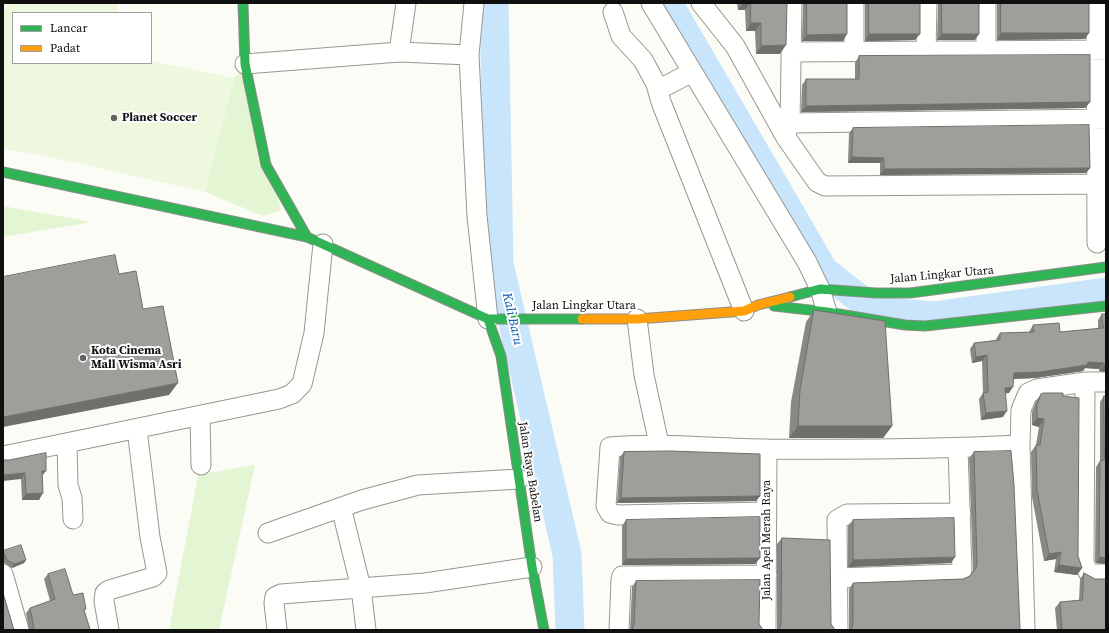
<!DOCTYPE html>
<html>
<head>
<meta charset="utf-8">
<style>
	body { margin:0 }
	#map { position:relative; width:1109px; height:633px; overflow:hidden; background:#fcfcf6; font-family:"Source Serif 4",serif }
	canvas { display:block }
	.frame { position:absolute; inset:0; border:4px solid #101010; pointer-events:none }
	.legend { position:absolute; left:12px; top:12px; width:140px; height:52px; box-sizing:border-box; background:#fff; border:1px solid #9f9f9f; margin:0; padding:5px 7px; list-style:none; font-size:12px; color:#101010 }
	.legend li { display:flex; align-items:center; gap:8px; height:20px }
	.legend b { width:20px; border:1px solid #9f9f9f }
</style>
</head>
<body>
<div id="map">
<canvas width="1109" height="633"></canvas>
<div class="frame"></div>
<ul class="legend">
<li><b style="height:5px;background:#30b455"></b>Lancar</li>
<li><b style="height:5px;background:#ff9f0a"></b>Padat</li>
</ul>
</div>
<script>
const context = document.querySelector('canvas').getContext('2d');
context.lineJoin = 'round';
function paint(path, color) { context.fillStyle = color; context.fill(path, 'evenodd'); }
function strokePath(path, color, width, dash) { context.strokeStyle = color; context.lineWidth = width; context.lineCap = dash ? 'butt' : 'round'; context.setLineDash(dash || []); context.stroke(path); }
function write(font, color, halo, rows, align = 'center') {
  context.font = font + ' "Source Serif 4",serif'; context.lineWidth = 4; context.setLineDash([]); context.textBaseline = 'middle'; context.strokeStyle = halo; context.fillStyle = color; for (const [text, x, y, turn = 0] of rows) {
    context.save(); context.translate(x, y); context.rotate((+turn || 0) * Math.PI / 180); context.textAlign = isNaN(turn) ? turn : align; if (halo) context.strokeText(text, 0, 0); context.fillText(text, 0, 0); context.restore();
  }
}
paint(new Path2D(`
	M240 71 281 210 263 216 205 192 234 78Z
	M3 206 92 222 3 237Z
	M255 465 219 630H169L198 475Z`), '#e4f5d3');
paint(new Path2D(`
	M3 3H119L117 13H13V63H151V61L234 78 205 192 41 155 3 149Z`), '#eef8de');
strokePath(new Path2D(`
	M494 3 499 264 567 554 570 630
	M668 3 824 271 875 311 933 316 1106 292`), '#c8e5fb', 29);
const street = new Path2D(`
	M474 3 469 55 477 216 488 319
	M651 3 807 262 820 289 827 312
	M701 3 735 46 785 136 817 182 825 186 1106 184
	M854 3V51
	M986 3V51
	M1096 3 1097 243
	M613 12 621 36 643 60 649 71 656 84 661 102 744 311
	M926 51 927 3
	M399 52 406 3
	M791 52 1106 50
	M245 64 399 52 469 55
	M658 90 692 72
	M790 123 1106 119
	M786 134 790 123 792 3
	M637 319 644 375 659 444
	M1085 382 1084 563 1088 572 1091 574H1106
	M200 416 201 465
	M67 443 68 485 72 498 73 519
	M3 456 279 399 292 394 302 384 314 333 323 244
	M341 507 361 588 366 630
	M767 512 618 515 610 513 606 506 610 447C663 442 714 449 767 449 851 450 936 449 1020 445
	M268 533 362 500 418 485 519 479
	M3 574 19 630
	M838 578 958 574 962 570 958 448
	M109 630 104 601 105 593 109 590 153 577 157 573 150 537 137 429
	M277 630 274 603 275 597 281 594 425 583 532 567
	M619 630 621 580 622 576 767 575
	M766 630 767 449
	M838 630 837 520 847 514 961 513
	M1025 630 1020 445 1021 410 1028 393 1037 389 1085 382H1106`);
const fast = new Path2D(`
	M243 3 245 64 266 165 307 237 488 319H582
	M3 172 307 237
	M790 297 820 289 876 293H910L1106 267
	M774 306 827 312 905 325 925 326 1106 306
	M488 319 501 356 532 567 544 630`);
const slow = new Path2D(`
	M582 319H637L744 311 758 305 790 297`);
strokePath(street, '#969694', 21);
strokePath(fast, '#8d8d8a', 11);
strokePath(slow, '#8d8d8a', 11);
strokePath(street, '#fffffe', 19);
strokePath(fast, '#30b455', 9);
strokePath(slow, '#ff9f0a', 9);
paint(new Path2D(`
	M737 3H787L780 54H756L755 31H746L745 10H738Z
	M803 3H847L843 41H802Z
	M865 3H920L915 40 865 41Z
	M938 3H979L975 40H937Z
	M997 3H1089L1085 39 997 40Z
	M859 56 1090 102 1085 108 801 112 802 85 806 79H855V63Z
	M853 128 1090 168 1086 173 880 175V163H848L849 133Z
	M814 310 892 426 883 438H789L791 402 806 322Z
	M1102 314 1106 372 1099 371V369L1085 368 1083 371 1035 378 1014 379 1009 393H1005L1003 417 981 420 979 399 983 393 982 361 972 363 970 349 974 343 996 340V339L1000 333 1029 332 1033 325 1060 332 1098 329V320Z
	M1041 394 1078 556 1082 568 1077 575 1054 572 1056 559 1044 561 1032 497 1031 452 1036 445 1039 427 1032 425V412L1036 401Z
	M1104 396H1106V564L1096 563 1095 561 1096 467 1100 461V402Z
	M624 452 760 496 756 501 617 503 620 457Z
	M974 452 1020 629 1021 630H849V589L853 583 963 579 970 576 972 573 973 570 969 458Z
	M4 460 43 476 39 500H22L21 479Z
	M626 520 760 558 755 564 622 565V526Z
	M853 520 951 563 848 567V526Z
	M782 538 831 624 835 630H777V544Z
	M3 551 26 560 24 563 12 568 4 563 3 560Z
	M1084 573 1095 579 1106 630H1057L1055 608 1060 602 1079 600 1080 579Z
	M48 574 73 595 85 612 89 630H29L26 613 30 608 50 601 44 579Z
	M636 581 759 624 763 630H630L632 587Z`), '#8a8885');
paint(new Path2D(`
	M743 3H750L745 10H738Z
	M751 23H761L755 31H746Z
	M1001 33H1089L1085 39 997 40Z
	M847 34 843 41H802L807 35Z
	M869 34H920L915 40 865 41Z
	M942 34H979L975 40H937Z
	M786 45 780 54H756L761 46Z
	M1090 102 1085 108 801 112 806 106Z
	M852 157 884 158 880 163H848Z
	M1090 168 1086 173 880 175 884 169Z
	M987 355 982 361 972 363 976 357Z
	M1088 362 1104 363 1099 369 1085 368 1083 371 1035 378 1010 379 1014 373Z
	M1104 365H1106V372L1099 371Z
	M178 383 169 395 3 427V417Z
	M1013 387 1009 393 1001 394 1005 388Z
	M1007 411 1003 417 981 420 986 413Z
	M1037 418 1044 419 1039 427 1032 425Z
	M798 426H892L883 438H789Z
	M42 471H46L41 477Z
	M25 473 21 479 3 481V475Z
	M43 493 39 500H22L26 494Z
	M760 496 756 501 617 503 621 498Z
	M1061 552 1056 559 1044 561 1049 554Z
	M955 557 951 563 848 567 853 560Z
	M1100 557 1106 558V564L1096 563Z
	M760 558 755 564 622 565 626 559Z
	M26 560 24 563 12 568 14 564Z
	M1059 565 1082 568 1077 575 1054 572Z`), '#706f6c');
const building = new Path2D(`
	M751 3H787L786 45 761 46V23H751Z
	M807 3H847V34L807 35Z
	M869 3H920V34H869Z
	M942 3H979V34H942Z
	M1001 3H1089V33H1001Z
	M1090 55V102L806 106V79H859V56Z
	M1089 125 1090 168 884 169V158L852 157 853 128Z
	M115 255 119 274 136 271 143 309 163 306 178 383 3 417V277Z
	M814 310 885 321 892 426H798L800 390Z
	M1102 314H1106V365H1104V363L1088 362 1087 365 1040 372 1014 373 1013 387 1005 388 1007 411 986 413 983 393 988 392 987 355 976 357 974 343 1000 340V333L1034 332 1033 325 1059 323 1060 332 1103 328Z
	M1044 393H1063V396L1079 398 1078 556 1082 568 1059 565 1061 552 1049 554 1037 490 1036 445H1040L1044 419 1037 418V405L1041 394Z
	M1104 396H1106V558L1100 557 1099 555 1100 461 1104 460Z
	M669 451 760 454V496L621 498 624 452Z
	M1011 451 1014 485 1020 629 1021 630H851L853 624V583L963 579 970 576 976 568 977 564 974 452Z
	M46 453V471H42L43 493 26 494 25 473 3 475V459L4 460H9Z
	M760 517V558L626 559V520Z
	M954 518 955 557 853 560V520Z
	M782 538 830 540 831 624 835 630H779L781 624Z
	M21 545 26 560 14 564 7 560 3 551Z
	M65 569 73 595 83 593 86 609 84 610 90 629 87 630H32L34 627 30 608 55 599 48 574Z
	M1084 573 1095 579H1106V630H1062L1060 602 1082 600Z
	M760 580 759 624 763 630H632L634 624 636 581Z
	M3 593 14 630H3Z`);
paint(building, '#a09e9b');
strokePath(building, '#706f6c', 1);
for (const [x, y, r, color] of [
	[114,118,4,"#636360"],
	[83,358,4,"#636360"]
]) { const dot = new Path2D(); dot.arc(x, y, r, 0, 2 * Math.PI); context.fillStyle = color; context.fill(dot); strokePath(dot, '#fff', 1.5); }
write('bold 12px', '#101010', '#fff', [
	["Planet Soccer",122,118],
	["Kota Cinema",91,351],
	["Mall Wisma Asri",91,365]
], 'left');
write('12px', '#101010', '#fff', [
	["Jalan Lingkar Utara",942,275,-5],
	["Jalan Lingkar Utara",584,306],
	["Jalan Raya Babelan",530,472,81],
	["Jalan Apel Merah Raya",767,540,-90]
]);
write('italic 13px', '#095bb2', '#fff', [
	["Kali Baru",512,319,77]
]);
</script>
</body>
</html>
